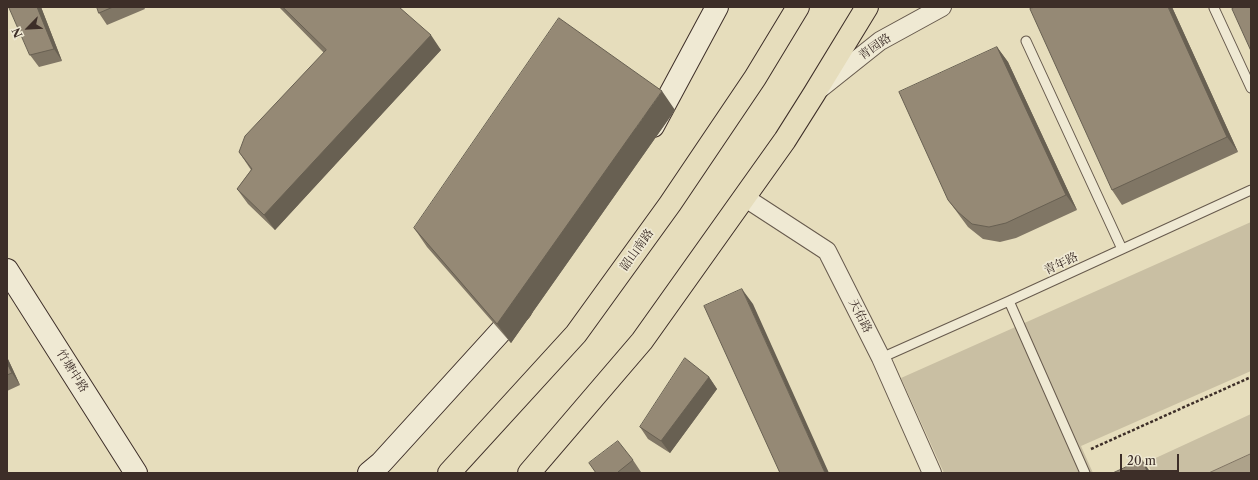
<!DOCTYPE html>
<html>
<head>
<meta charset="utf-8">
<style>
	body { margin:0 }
	#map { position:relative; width:1258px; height:480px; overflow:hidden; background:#e6ddbc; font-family:"Libre Caslon Text",serif }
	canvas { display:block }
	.frame { position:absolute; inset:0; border:8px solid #3d2e28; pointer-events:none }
	.north { position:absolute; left:8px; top:8px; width:40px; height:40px; -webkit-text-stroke:3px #efe9d3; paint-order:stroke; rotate:246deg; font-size:11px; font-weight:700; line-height:16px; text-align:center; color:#3d2e28 }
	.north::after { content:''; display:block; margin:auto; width:14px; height:18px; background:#3d2e28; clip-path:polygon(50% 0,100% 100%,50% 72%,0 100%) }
	.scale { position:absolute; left:1120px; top:454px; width:59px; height:18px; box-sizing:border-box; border:2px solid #3d2e28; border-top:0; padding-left:5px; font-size:12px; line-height:14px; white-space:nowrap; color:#3d2e28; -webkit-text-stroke:3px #efe9d3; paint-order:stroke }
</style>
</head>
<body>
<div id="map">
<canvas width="1258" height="480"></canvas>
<div class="frame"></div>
<div class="north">N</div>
<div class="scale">20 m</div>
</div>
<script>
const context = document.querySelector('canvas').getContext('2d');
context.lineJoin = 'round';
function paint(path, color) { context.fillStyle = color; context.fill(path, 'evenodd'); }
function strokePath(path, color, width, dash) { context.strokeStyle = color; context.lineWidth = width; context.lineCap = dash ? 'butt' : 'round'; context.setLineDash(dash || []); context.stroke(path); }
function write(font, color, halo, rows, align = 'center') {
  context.font = font + ' "Libre Caslon Text","Noto Serif SC",serif'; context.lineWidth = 3.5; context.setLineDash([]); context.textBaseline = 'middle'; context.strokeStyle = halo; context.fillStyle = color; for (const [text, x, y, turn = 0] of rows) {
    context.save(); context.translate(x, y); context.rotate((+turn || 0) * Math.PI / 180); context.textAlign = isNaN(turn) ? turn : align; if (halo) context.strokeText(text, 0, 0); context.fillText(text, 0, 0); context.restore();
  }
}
paint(new Path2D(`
	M1251 222V371L1081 446 1093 473H944L901 378Z
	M1251 414V473H1152L1147 462Z`), '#c9bfa3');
const water = new Path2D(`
	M1251 454V473H1209Z`);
paint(water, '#ada28a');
strokePath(water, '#807463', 1);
const lane = new Path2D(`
	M1214 8 1251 88
	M1026 41 1122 249
	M1009 301 1085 473
	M881 358 1009 301 1251 190`);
const street = new Path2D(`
	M821 88 880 41 942 7
	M744 197 827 251 881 358 932 473`);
const secondary = new Path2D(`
	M653 126 717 7
	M7 270 136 473
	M369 473 381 463 521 309`);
const primary = new Path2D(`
	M449 473 576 334 670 204 755 78 798 7
	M529 473 642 341 785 140 814 94 867 7`);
strokePath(lane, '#675a4d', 11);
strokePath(street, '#675a4d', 20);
strokePath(secondary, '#3d2e28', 24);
strokePath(primary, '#3d2e28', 24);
strokePath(new Path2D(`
	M1091 449 1251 377`), '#3d2e28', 2.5, [3, 2]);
strokePath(lane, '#efe9d3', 9);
strokePath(street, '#efe9d3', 18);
strokePath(secondary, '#efe9d3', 22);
strokePath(primary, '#e6ddbc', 22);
paint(new Path2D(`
	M9 7H41L62 61 39 67 30 55Z
	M97 7H144L145 9 107 25 99 13Z
	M279 7H399L441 50 275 230 248 204 237 189 251 170 239 152 324 53Z
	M1172 7 1238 152 1122 205 1112 190Z
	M997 47 1008 62 1077 210 1016 238 1000 242 983 239 968 227 948 200Z
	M675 110 511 343 427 247 414 228Z
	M7 357 20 385 7 391Z
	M709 377 717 389 670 453 648 439 640 427Z
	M633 460 641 472 640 473H596Z`), '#807665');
paint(new Path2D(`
	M37 7H41L62 61 54 49Z
	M1168 7H1172L1238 152 1227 137Z
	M431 35 441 50 275 230 264 215Z
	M997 47 1008 62 1077 210 1066 195Z
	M662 91 675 110 511 343 497 324Z
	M742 289 753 304 829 473H825Z
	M7 357 20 385 12 373 7 363Z
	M709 377 717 389 670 453 661 441Z
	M1142 460 1151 473H1148Z`), '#686052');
const building = new Path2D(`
	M9 7H37L54 49 30 55Z
	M97 7H113L99 13Z
	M283 7H399L431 35 264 215 237 189 252 169 239 152 245 136 326 50Z
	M1035 7H1168L1227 137 1112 190 1030 9Z
	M1236 7H1251V51L1232 9Z
	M559 18 662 91 497 324 414 228Z
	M997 47 1066 195 1006 223 989 227 972 224 958 212 948 200 899 92Z
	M742 289 825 473H780L704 306Z
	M685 358 709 377 661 441 640 427Z
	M7 363 12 373 7 375Z
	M618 441 633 460 618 472 619 473H596L589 463Z
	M1142 460 1148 473H1113Z`);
paint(building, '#958975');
strokePath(building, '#686052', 1);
write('12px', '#3d2e28', '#efe9d3', [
	["青园路",875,47,-35],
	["韶山南路",637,250,-54],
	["青年路",1061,264,-25],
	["天佑路",860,316,63],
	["竹塘中路",72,371,58]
]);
</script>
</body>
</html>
